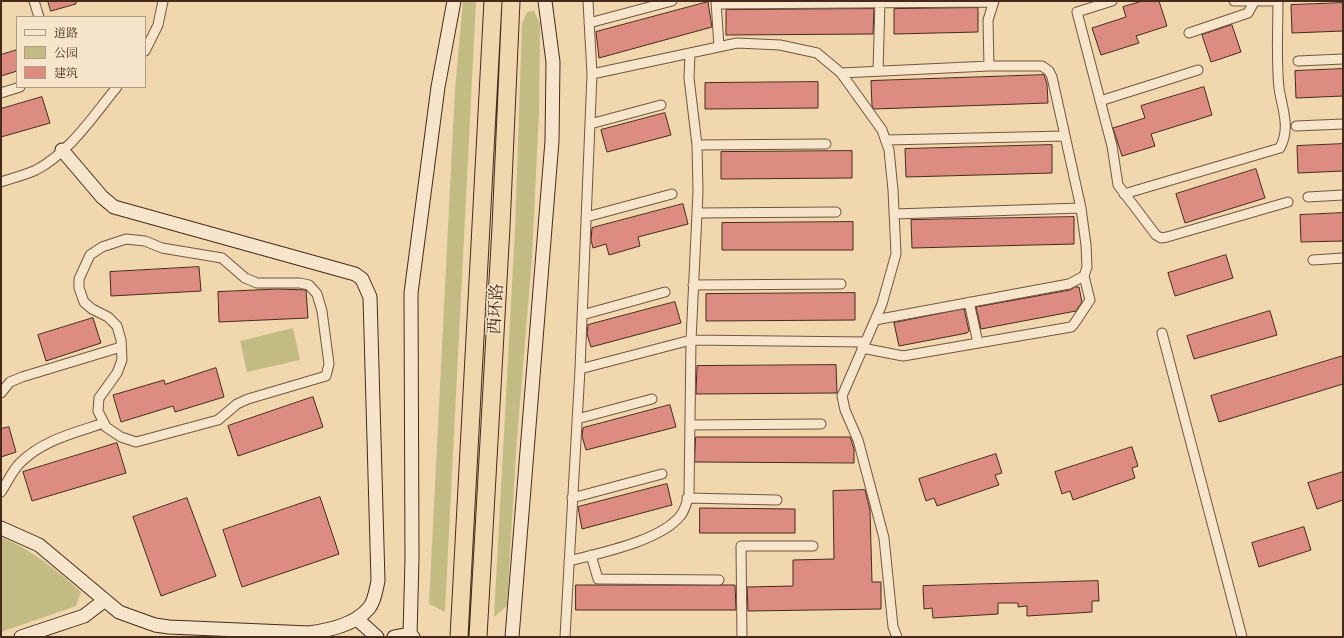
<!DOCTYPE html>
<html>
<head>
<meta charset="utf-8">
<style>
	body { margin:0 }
	#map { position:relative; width:1344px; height:638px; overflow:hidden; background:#f1d7ad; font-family:Cardo,"Noto Serif SC",serif }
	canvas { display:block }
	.frame { position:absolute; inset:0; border:2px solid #462b1c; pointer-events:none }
	.legend { position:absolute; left:16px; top:16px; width:130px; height:72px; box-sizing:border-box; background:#f6e5ca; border:1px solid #b09b84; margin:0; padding:5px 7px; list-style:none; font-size:12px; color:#462b1c }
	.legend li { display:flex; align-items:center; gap:8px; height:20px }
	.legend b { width:20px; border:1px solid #b09b84 }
</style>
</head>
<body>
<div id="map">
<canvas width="1344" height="638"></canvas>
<div class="frame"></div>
<ul class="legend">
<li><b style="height:5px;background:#f6e5ca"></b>道路</li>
<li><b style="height:11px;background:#c2bc84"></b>公园</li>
<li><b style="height:11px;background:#dc8c80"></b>建筑</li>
</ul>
</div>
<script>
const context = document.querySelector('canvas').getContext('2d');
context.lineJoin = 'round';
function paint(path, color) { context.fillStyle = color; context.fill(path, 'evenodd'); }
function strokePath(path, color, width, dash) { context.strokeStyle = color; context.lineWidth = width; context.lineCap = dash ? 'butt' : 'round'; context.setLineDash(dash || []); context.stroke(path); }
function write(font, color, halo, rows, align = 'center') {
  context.font = font + ' Cardo,"Noto Serif SC",serif'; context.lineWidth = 3; context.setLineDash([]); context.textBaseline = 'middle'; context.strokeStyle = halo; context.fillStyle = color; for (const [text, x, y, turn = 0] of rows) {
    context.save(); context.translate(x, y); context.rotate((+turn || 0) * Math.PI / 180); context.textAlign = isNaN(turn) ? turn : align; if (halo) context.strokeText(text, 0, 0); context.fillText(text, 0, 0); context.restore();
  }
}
paint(new Path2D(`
	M463 1H476L445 612 429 604 455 89Z
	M534 11 540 24 539 112 532 257 516 452 507 606 494 617 515 229 522 24 527 12Z
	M293 328 300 360 247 372 240 341Z
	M1 537C31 549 58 571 81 592L76 606 1 632Z`), '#c2bc84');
const building = new Path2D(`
	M48 1H76V4L51 11Z
	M1143 1H1159L1167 26 1136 36 1139 43 1101 55 1092 28 1126 17 1123 7Z
	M708 2 712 27 599 58 596 32Z
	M1343 3V31L1292 33 1291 5Z
	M978 8V32L894 34V9Z
	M874 9 873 34 726 35V10Z
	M1232 25 1241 52 1211 62 1202 35Z
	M17 50V71L1 76V55Z
	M1343 69V96L1296 98 1295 71Z
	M1044 75 1047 84 1048 103 874 109 872 106 871 81Z
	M818 82V108L705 109V83Z
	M1204 87 1212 115 1151 134 1155 146 1122 156 1113 128 1145 118 1141 106Z
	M42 97 50 123 1 137V109Z
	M665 113 671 135 607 152 601 130Z
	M1343 144V171L1298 173 1297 146Z
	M1052 145V173L906 177 905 149Z
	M852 151V178L721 179V152Z
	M1256 169 1265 198 1185 223 1176 194Z
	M683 204 688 224 638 237 640 246 609 255 606 244 593 248 591 240 592 228Z
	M1343 213V241L1301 242 1300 215Z
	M1074 217V244L912 248 911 220Z
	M853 222V250H722V223Z
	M1226 255 1233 278 1175 296 1168 273Z
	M199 267 201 291 111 296 110 272Z
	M1075 287H1079L1082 302 1076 311 981 329 976 307 1070 290Z
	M278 289 306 290 308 318 219 322 218 292Z
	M855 293V320L706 321V294Z
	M675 302 681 323 591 347 587 334 588 325Z
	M964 309 969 331 967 333 899 346 894 323Z
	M1270 311 1277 335 1194 359 1187 336Z
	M93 318 101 343 46 361 38 335Z
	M1343 356V384L1219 422 1211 396Z
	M836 365 837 393 696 394 697 366Z
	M216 368 224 397 175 412 173 406 121 422 113 395 164 380 165 384Z
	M313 397 323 427 238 456 228 426Z
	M670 405 676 427 586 450 582 436 583 428Z
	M9 427 16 452 1 457V429Z
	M696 437H850L854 449V463L695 462Z
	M117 443 126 473 32 501 23 472Z
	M1132 447 1138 466 1132 468 1135 478 1073 500 1070 491 1062 494 1055 472Z
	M996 454 1002 473 995 475 999 485 937 506 934 498 926 501 919 479Z
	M1343 472V500L1317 509 1308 483Z
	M667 484 672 505 582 529 578 507Z
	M865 490 870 510 872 582H881V609L748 611 747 587 793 586V560L834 559 833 491Z
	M320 497 339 554 242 587 223 530Z
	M187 498 216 576 161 596 133 517Z
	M700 508 795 509V533H700Z
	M1304 527 1311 550 1259 567 1252 543Z
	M1098 581 1099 601H1092V612L1027 616V606L1018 607V603H998V614L933 618 932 608 924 609 923 586Z
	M576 585H735L736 610H576Z`);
paint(building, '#dc8c80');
strokePath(building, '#462b1c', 1);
const street = new Path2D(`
	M34 1 39 17
	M716 1 719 47
	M1112 1 1077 12 1112 146 1118 185 1156 235 1161 238 1167 237 1288 202
	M1234 1H1272
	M716 4 993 2
	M589 23 672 1
	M1189 33 1248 13 1254 2
	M145 51 158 25 163 1
	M1298 61 1343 59
	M989 66 988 20 994 1
	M878 71 880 1
	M841 73 989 66H1042L1049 71 1052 77 1081 208 1086 245 1087 267 1084 276 1069 284 875 320
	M592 74 737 43 780 45 817 53 841 73 882 130 889 150 893 190 896 254 882 304 842 396 845 410 858 440 884 538 893 627 897 637
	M1 93 20 87
	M1100 101 1198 70
	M590 124 661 105
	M1296 126 1343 124
	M886 140 1065 136
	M697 145 826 144
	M1 182C13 178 25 175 36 170 70 152 93 116 117 87
	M1124 194 1280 148C1291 127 1282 109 1279 88 1276 59 1278 30 1278 1
	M1308 197 1343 195
	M697 213 836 212
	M894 214 1081 208
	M586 217 672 194
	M126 239 145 241 162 248 222 258 245 278 257 283H300L309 285 317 294 322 311 329 364 326 376 248 399 237 404 218 420 136 442 121 437 106 427 98 411 99 398 117 373 122 360 121 340 117 326 108 317 92 309 84 302 79 288V279L90 255 102 247Z
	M1313 260 1343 258
	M693 285 841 284
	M969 302 978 343
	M582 315 665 292
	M1162 333 1242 637
	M862 348 903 356 1071 327 1074 324 1090 300 1084 276
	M580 369 691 340 865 342
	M1 393 10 382 22 377 121 347
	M577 419 652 399
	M690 425 821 424
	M1 492C7 483 12 471 20 463 43 440 74 433 104 423
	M572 498 662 474
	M687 498 777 500
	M591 555 598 579 719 580
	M569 561C600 553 661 541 681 515 685 510 687 501 689 495L691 340 698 192 697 145 689 78 690 53
	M565 637 580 369 592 74 588 1
	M742 637 741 546H813`);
const secondary = new Path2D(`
	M1 528 39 545 119 612 155 625 169 627 309 633C329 630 355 625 369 608 375 601 376 589 378 581L370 297 362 279 355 274 114 207 102 197 62 150
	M357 619 377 637
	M410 636 412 558 411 293 438 87 454 1
	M21 637 84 616 105 600
	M394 637 404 635 413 637
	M512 637 552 141 553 62 545 1`);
const highway = new Path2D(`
	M459 637 493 1
	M478 637 501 227 511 1`);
strokePath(street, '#715640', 11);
strokePath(secondary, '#462b1c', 15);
strokePath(highway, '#462b1c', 19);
strokePath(street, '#f6e5ca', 9);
strokePath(secondary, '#f6e5ca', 13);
strokePath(highway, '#f1d7ad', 17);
write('17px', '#462b1c', '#f6e5ca', [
	["西环路",497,309,-87]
]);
</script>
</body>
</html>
